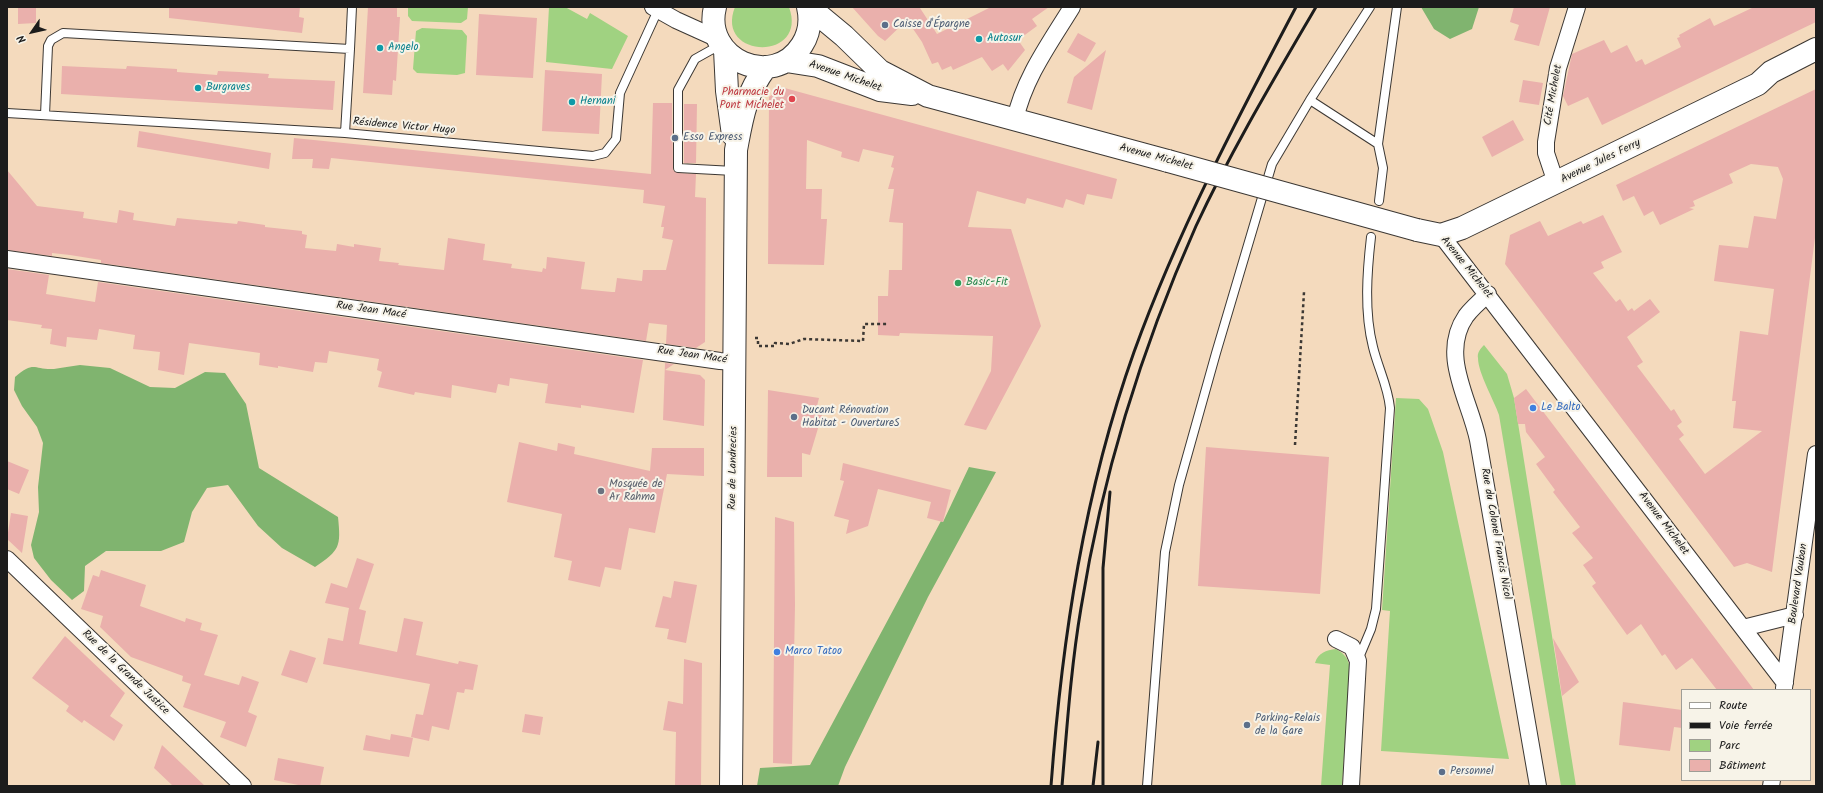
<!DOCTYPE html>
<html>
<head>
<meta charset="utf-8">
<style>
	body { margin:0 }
	#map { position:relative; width:1823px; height:793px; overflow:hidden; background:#f4dabd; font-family:Kalam,sans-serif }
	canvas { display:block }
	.frame { position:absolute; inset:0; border:8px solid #1c1c1c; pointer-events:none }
	.legend { position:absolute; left:1681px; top:689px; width:130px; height:92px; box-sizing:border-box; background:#f7f3e8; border:1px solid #9f9d96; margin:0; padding:5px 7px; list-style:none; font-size:12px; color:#1c1c1c }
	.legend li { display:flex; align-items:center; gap:8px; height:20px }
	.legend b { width:20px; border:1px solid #9f9d96 }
	.north { position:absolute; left:12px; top:12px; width:40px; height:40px; -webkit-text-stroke:3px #f7f3e8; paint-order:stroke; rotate:236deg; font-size:11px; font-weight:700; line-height:16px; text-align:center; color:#1c1c1c }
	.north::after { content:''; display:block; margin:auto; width:14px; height:18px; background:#1c1c1c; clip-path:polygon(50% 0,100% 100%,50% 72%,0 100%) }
</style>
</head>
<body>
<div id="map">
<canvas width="1823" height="793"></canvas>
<div class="frame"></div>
<ul class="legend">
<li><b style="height:5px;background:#fff"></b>Route</li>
<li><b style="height:5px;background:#1c1c1c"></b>Voie ferrée</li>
<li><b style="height:11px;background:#a0d281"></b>Parc</li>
<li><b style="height:11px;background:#eab0ac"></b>Bâtiment</li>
</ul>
<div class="north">N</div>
</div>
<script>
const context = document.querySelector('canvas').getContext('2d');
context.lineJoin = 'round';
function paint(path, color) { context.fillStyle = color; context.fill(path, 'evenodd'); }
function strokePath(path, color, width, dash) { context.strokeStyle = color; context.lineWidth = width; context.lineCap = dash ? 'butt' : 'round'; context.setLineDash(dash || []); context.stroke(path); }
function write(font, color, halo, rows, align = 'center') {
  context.font = font + ' Kalam,sans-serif'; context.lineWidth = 4; context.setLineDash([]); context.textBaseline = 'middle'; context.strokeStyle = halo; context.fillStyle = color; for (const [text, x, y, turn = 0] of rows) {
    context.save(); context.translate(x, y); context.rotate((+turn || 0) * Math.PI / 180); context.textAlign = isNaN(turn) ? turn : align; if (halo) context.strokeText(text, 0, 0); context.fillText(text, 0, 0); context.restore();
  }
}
paint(new Path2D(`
	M408 7H468L467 19 461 23 412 21 408 16Z
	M549 7H565L587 19 590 13 628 36 612 69 546 62Z
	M735 7H789C809 62 714 59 735 7Z
	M422 28 462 30 467 36 465 73 457 75 417 73 413 69 416 31Z
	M1484 345 1507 374 1514 398 1576 786H1561L1499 415C1494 400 1478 373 1478 358 1477 353 1480 349 1484 345Z
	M1396 398 1419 399 1428 409 1443 452 1509 759 1381 751 1390 611 1382 610Z
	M1336 649C1345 654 1349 659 1350 670L1342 786H1321L1330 665 1315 663C1318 653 1326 650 1336 649Z`), '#a0d281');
paint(new Path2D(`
	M1421 7H1479L1472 29 1450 39 1434 29Z
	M80 365 110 368 150 387 175 388 205 372 225 373 246 404 259 468 338 517C341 547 340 550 315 567L282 548 258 526 228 485 207 488 192 512 184 542 161 551H106L85 566 84 591 72 600 51 580 34 558 31 545 39 512 38 487 43 443 37 427 22 406 14 390 15 377C35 360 33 370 54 369 62 368 71 366 80 365Z
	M969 467 996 472 928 597 845 767 838 786H757L760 768 810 765 941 521 943 522Z`), '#80b46f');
paint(new Path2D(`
	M18 7H36V23L18 24Z
	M169 7H300L299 17 304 18 302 33 169 18Z
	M368 7H397V17H400L396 81 393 80 392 95 363 93Z
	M852 7H921L920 8 937 34 991 7H1049L1032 19 1037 26 1018 40 1025 50 1008 71 1003 64 992 71 982 57 953 70 951 66 942 70 938 62 932 64 922 42 907 20 885 41 878 36Z
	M1514 7H1550L1539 46 1514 40 1519 25 1510 22Z
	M1754 7H1816V22L1602 125 1588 97 1568 106 1563 96 1572 54 1604 40 1611 53 1627 45 1636 62 1642 59 1645 65 1681 47 1677 38 1680 37 1679 35 1710 18 1714 26Z
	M479 14 537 18 533 78 476 75Z
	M1078 33 1096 43 1085 62 1067 52Z
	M1106 50 1092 110 1067 103 1074 77Z
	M62 66 126 69 127 66 177 69V72L217 75 218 71 239 72 269 74 268 78 335 81 333 110 61 94Z
	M545 70 602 74 599 134 542 131Z
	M1523 80 1543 83 1539 105 1519 102Z
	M781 87 1117 179 1112 199 1087 194 1084 205 1066 199 1063 208 1027 198 1025 204 977 191 968 227 1011 229 1041 326 986 430 964 425 991 371 993 336 900 333 899 336 878 335V296H888L889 270H902L903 223 889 222 894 189H888L894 168 891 167 894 156 863 149 859 162 841 157 842 152 807 140 806 189H822L821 219H827L824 265 768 264 769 97Z
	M1816 89V230L1772 572 1747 563 1734 567 1505 264 1510 235 1540 221 1548 236 1581 221 1583 224 1603 215 1622 252 1601 262 1604 268 1593 273 1616 302 1620 299 1628 311 1632 308 1634 311 1650 299 1660 312 1627 337 1643 362 1637 366 1671 411 1674 409 1682 422 1677 426 1684 435 1679 439 1705 474 1762 431 1733 428 1736 401H1732L1740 331 1768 335 1774 289 1714 281 1719 245 1748 248 1754 216 1776 219 1783 179 1778 167 1751 164 1729 174 1733 183 1693 201 1695 206 1689 208 1694 209 1660 225 1653 211 1644 216 1634 196 1623 201 1616 185Z
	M653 103H672L673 170 678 173 696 174 695 197 706 198 705 342 696 348 666 344 667 325 649 323 646 341 101 263V260L70 255 52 253V256L7 250V170L37 206 84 212 83 218 117 223 119 210 134 213 133 220 175 226 177 218 237 224 238 221 265 225V227L302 231V234L307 235 305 248 336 251 337 244 354 247V244L381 248 379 261 399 263 398 265 444 270 448 238 460 240 485 244 483 260 512 264 511 268 542 272 543 268 546 269 547 257 585 262 581 289 612 292H615L617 278 642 281 643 270H666L673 240 662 238 664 227H661L665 206 643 203 644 190 331 158 329 169 312 168 313 159H292L294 138 651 174Z
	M684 104H697L696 163H684Z
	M1513 120 1524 140 1492 157 1482 137Z
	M139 131 271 153 269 169 137 147Z
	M7 269 49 275 46 294 95 302 98 282 643 360 634 413 581 405V408L545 403 548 384 510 378 509 386 498 384 496 393 452 385 451 398 415 392 414 395 378 387 382 372 377 370 379 359 329 351 327 363 315 362 313 372 278 366V368L259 365 260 353 189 343 184 375 158 370 160 352 133 349 135 335 99 329 97 340 67 337 66 347 50 344 52 329 41 328 42 325 7 320Z
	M665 363 674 364 665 370 700 375 705 380 704 426 663 420Z
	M1526 389 1736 666 1754 690H1717L1692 658 1676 670 1665 654 1662 656 1641 624 1627 635 1592 586 1596 583 1583 565 1593 558 1572 533 1580 527 1553 492 1555 490 1536 464 1545 457 1526 432 1525 424H1518L1514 398Z
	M768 390 819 398 815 414 822 415 810 455 802 453V477H767Z
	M519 442 557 451 558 443 575 447 574 454 650 471 652 448H704V476L667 474 655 533 629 528 621 570 605 567 600 587 568 580 572 561 554 557 562 514 507 502Z
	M1206 447 1329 457 1320 594 1198 586Z
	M7 461 29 470 19 494 7 489Z
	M843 463 951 490 943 522 927 518 931 502 878 489 868 526 846 534 849 520 834 516 844 481 840 480Z
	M11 513 28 516 22 553 7 539Z
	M775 517 794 522 795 605 792 764 773 763Z
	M357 558 374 564 359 609 366 611 359 644 397 652 404 618 423 622 416 655 458 664 459 661 478 665 473 690 465 689 464 693 457 692 449 730 432 726 429 741 411 737 416 714 423 715 430 684 323 664 328 638 343 641 349 608 325 603 331 583 347 588Z
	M101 570 146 585 140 606 185 622 186 618 202 623 200 630 218 635 204 675 239 685 242 676 259 682 248 712 257 716 246 747 220 737 226 722 183 707 191 684 182 681 183 676 131 657 100 627 103 616 81 609 93 575 99 577Z
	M674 581 697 585 686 643 667 639 669 629 655 627 663 596 671 598Z
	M65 636 125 693 110 716 123 725 114 741 84 720 82 723 66 711 69 706 32 678Z
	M1553 638 1579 682 1562 696 1559 676Z
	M290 650 316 658 307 683 281 675Z
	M684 659 702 663 701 786H675L676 732 663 730 668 701 683 704Z
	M1623 702 1682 710V728L1674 727 1670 751 1619 745Z
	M525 714 543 717 540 735 522 732Z
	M391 734 413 738 409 757 363 750 366 735 390 740Z
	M162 745 205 786H173L154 768Z
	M278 758 324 767 320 786H303L274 780Z`), '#eab0ac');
const lane = new Path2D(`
	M720 45 695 59 678 90V168L734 171
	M1310 100 1378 144 1383 168 1379 201
	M7 113 345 133 593 156 605 153 616 139 620 93 658 10
	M45 115 48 46 51 40 63 33 350 49 352 7
	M345 133 350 49
	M1378 144 1397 7
	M1358 660 1371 629 1376 609 1390 408C1388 386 1378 368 1373 347 1364 312 1367 272 1371 237
	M1147 786 1165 552 1179 485 1216 353 1272 164 1310 100 1370 7`);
const street = new Path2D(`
	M653 7 676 20 718 39
	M1015 120C1024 78 1050 43 1072 7
	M1556 183 1546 153V142L1558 68 1577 7
	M1441 235 1785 683
	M7 259 720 361 735 362
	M1488 294C1480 301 1472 308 1466 316 1439 355 1470 400 1478 440L1538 786
	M7 559 243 786
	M1743 628 1795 615
	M1336 639 1352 647 1358 661 1351 786
	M1784 688 1816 454
	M1771 786 1772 780`);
const secondary = new Path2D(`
	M715 7C702 59 773 91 802 45 809 34 811 20 808 7
	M809 7 844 36 880 71 928 96 1168 161
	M725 50 727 91 733 135
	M786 61 818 66 880 90 912 94
	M1417 230 1441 235 1462 228 1758 84 1771 72 1816 49
	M731 786 736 150C742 118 745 95 766 67`);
strokePath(lane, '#3c3834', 10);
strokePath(street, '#3c3834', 18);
strokePath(secondary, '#3c3834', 24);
strokePath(new Path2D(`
	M755 338H758V346H775V343L789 344 804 339 863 341 864 324H888
	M1295 445 1304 292`), '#3c3834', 2.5, [3, 3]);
strokePath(lane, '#fff', 8);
strokePath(street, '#fff', 16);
strokePath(secondary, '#fff', 22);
strokePath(new Path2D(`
	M1051 786C1062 639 1084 492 1134 352 1177 233 1237 119 1296 7
	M1062 786C1067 727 1071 667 1081 608 1102 477 1142 347 1196 226 1231 151 1274 79 1316 7
	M1093 786 1098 742
	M1103 786V568L1110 492`), '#1c1c1c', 3);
const secondaryBridge = new Path2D(`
	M1168 161 1417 230`);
strokePath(secondaryBridge, '#3c3834', 24, []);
strokePath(secondaryBridge, '#fff', 22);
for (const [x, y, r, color] of [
	[885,25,4,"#5c6f8a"],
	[979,39,4,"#0f9aa8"],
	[380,48,4,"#0f9aa8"],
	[198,88,4,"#0f9aa8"],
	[792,99,4,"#e0444e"],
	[572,102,4,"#0f9aa8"],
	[675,138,4,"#5c6f8a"],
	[958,283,4,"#2e9e5b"],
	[1533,408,4,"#3f7fe0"],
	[794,417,4,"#5c6f8a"],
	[601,491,4,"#6b7280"],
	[777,652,4,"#3f7fe0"],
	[1247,725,4,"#5c6f8a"],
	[1442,772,4,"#5c6f8a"]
]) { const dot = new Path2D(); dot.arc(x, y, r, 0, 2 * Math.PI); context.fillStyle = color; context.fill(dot); strokePath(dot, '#f7f3e8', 1.5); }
write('11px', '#4e5e75', '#f7f3e8', [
	["Caisse d'Épargne",893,25],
	["Esso Express",683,138],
	["Ducant Rénovation",802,411],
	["Habitat - OuvertureS",802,424],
	["Parking-Relais",1255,719],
	["de la Gare",1255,732],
	["Personnel",1450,772]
], 'left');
write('11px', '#0d838f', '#f7f3e8', [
	["Autosur",987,39],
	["Angelo",388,48],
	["Burgraves",206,88],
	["Hernani",580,102]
], 'left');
write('11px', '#1c1c1c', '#f7f3e8', [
	["Avenue Michelet",845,77,19],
	["Cité Michelet",1554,95,-80],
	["Résidence Victor Hugo",404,127,5],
	["Avenue Michelet",1156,158,15],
	["Avenue Jules Ferry",1601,162,-26],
	["Avenue Michelet",1466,268,51],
	["Rue Jean Macé",371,311,8],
	["Rue Jean Macé",692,356,8],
	["Rue de Landrecies",734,468,-89],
	["Avenue Michelet",1663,524,53],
	["Rue du Colonel Francis Nicol",1495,534,80],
	["Boulevard Vauban",1799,584,-82],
	["Rue de la Grande Justice",125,673,44]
]);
write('11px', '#be3a42', '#f7f3e8', [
	["Pharmacie du",784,93],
	["Pont Michelet",784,106]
], 'right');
write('11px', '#27864d', '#f7f3e8', [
	["Basic-Fit",966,283]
], 'left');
write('11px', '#366cbe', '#f7f3e8', [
	["Le Balto",1541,408],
	["Marco Tatoo",785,652]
], 'left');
write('11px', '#5b616d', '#f7f3e8', [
	["Mosquée de",609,485],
	["Ar Rahma",609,498]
], 'left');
</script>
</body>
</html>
